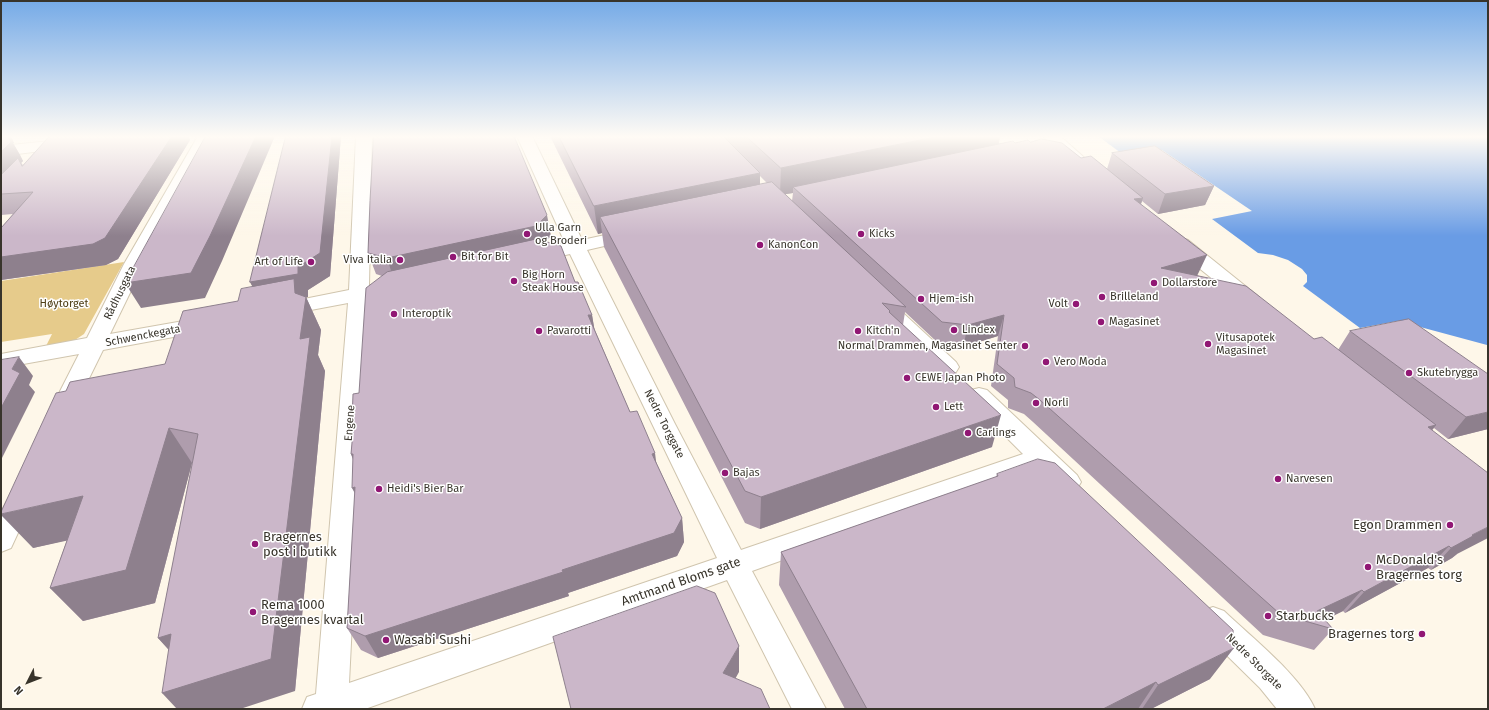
<!DOCTYPE html>
<html>
<head>
<meta charset="utf-8">
<style>
	body { margin:0 }
	#map { position:relative; width:1489px; height:710px; overflow:hidden; background:#fef7e9; font-family:"Fira Sans",sans-serif }
	canvas { display:block }
	.frame { position:absolute; inset:0; border:2px solid #38342b; pointer-events:none }
	.north { position:absolute; left:8px; top:662px; width:40px; height:40px; -webkit-text-stroke:3px #fff; paint-order:stroke; rotate:228deg; font-size:11px; font-weight:700; line-height:16px; text-align:center; color:#38342b }
	.north::after { content:''; display:block; margin:auto; width:14px; height:18px; background:#38342b; clip-path:polygon(50% 0,100% 100%,50% 72%,0 100%) }
</style>
</head>
<body>
<div id="map">
<canvas width="1489" height="710"></canvas>
<div class="frame"></div>
<div class="north">N</div>
</div>
<script>
const context = document.querySelector('canvas').getContext('2d');
context.lineJoin = 'round';
function paint(path, color) { context.fillStyle = color; context.fill(path, 'evenodd'); }
function strokePath(path, color, width, dash) { context.strokeStyle = color; context.lineWidth = width; context.lineCap = dash ? 'butt' : 'round'; context.setLineDash(dash || []); context.stroke(path); }
function write(font, color, halo, rows, align = 'center') {
  context.font = font + ' "Fira Sans",sans-serif'; context.lineWidth = 3; context.setLineDash([]); context.textBaseline = 'middle'; context.strokeStyle = halo; context.fillStyle = color; for (const [text, x, y, turn = 0] of rows) {
    context.save(); context.translate(x, y); context.rotate((+turn || 0) * Math.PI / 180); context.textAlign = isNaN(turn) ? turn : align; if (halo) context.strokeText(text, 0, 0); context.fillText(text, 0, 0); context.restore();
  }
}
paint(new Path2D(`
	M124 262 84 334 72 342 46 346 52 334 1 342V281Z`), '#e6cb8b');
paint(new Path2D(`
	M1098 136H1488V347L1487 345 1398 321 1360 328 1303 286 1307 282V275L1302 269 1288 260 1273 255 1258 253 1212 219 1252 211 1162 150 1125 156Z`), '#699ce5');
const minor = new Path2D(`
	M198 136H213L144 264 110 334 206 317 213 319 217 324 213 329 206 331 103 350 72 413 64 415 56 413 52 407 79 354 1 368V354L87 338 124 264Z
	M356 136H372L369 286 395 281 402 283 405 287 402 291 368 298 349 683 717 558 570 254 534 262 527 260 525 256 527 252 565 243 517 136H532L582 240 633 229 639 230 642 234 639 238 587 250 675 424 741 550 1023 454 971 402 967 396 971 390 979 388 987 390 1077 475 1081 482 1077 489 1068 492 1059 489 1038 469 752 571 826 709H792L727 580 365 709H302L307 697 316 694 348 303 279 316 272 314 269 310 272 306 279 304 349 290Z
	M1043 136H1060L1088 161 1086 164 1080 166 1074 164Z
	M69 139 74 141 77 144 74 147 1 156V146Z
	M1181 238 1188 240 1259 297 1262 301 1259 305 1252 307 1245 305 1174 248 1172 244 1174 240Z
	M882 298 889 300 956 362 959 367 956 372 948 374 940 372 875 308 872 304 875 300Z
	M22 486 31 489 35 496 11 548 1 552V512L13 489Z
	M1213 607 1224 611C1251 637 1301 676 1315 709H1277L1260 688 1202 631 1198 621 1202 611Z`);
strokePath(minor, '#d0c5ae', 2);
paint(minor, '#fff');
paint(new Path2D(`
	M1 136 14 143H13L20 155 23 161 21 163 23 165 50 136H188L190 140 118 259 106 265 1 280V228L13 214 1 215Z
	M286 136H341L330 276 308 290V297H306L321 330 318 355 325 371 295 691 169 650 158 638 193 463H192L155 603 83 621 50 588 67 540 33 548 66 391 165 364 238 301 253 287 250 282Z
	M550 136H1000L999 144 1030 142 1081 158 1107 169 1112 153 1214 186 1205 205 1158 214 1142 201 1141 204 1197 275 1314 339 1338 350 1350 331 1488 429 1448 439 1434 428 1432 430 1457 554 1452 558 1431 570 1428 568 1345 613 1343 611 1325 620 1333 629 1314 650 1263 635 1033 422 1024 414 1008 408V400L991 386 998 336 963 347 938 343 905 312 903 325 992 447 760 529 745 523 604 247 602 233 598 234ZM760 176 767 183 760 185ZM793 193 792 201 785 194Z
	M551 236 545 242 575 282 592 315 594 328 630 412 656 462 682 518 684 542 677 556 568 593 569 596 378 658 361 650 347 628 355 493 353 460 351 454 354 425 352 420 359 393 382 276 376 274 368 253Z
	M997 474 1210 679 1151 709H845L779 585 781 552 996 477Z`), '#af9dad');
paint(new Path2D(`
	M1 136H11L14 143H13L20 155 23 161 21 163 31 177 1 184Z
	M172 136H188L190 140 118 259 106 265 1 280V257Z
	M256 136H275L222 261 205 298 141 308 125 283Z
	M332 136H341L330 276 308 290V297L303 298 306 297 321 330 318 355 325 371 295 691 240 709H177L162 693 262 305 250 282Z
	M940 136H1000L997 150 793 187V193L780 195 781 168Z
	M760 173V200L600 217 602 233 598 234 594 206Z
	M1214 186 1205 205 1158 214 1165 194Z
	M1143 198 1136 218 1134 199Z
	M547 215 551 236 540 247 394 280 387 258Z
	M1207 255 1197 276 1161 268Z
	M588 315H592L596 338Z
	M1004 315 998 336 963 347 968 325Z
	M19 357 33 376 29 385 35 392 1 460V408L12 369Z
	M1488 412V429L1448 439 1466 417Z
	M1001 415 992 447 760 529 761 497Z
	M1436 425 1419 447 1428 427Z
	M169 428 192 463 155 603 83 621 50 588Z
	M655 453 658 476 652 454Z
	M351 454H353L362 478Z
	M355 487 364 511 352 488Z
	M83 496 111 531 33 548 1 515V514Z
	M682 518 684 542 677 556 568 593 569 596 378 658 365 636 562 570Z
	M1488 527V538L1457 554 1452 558 1431 570 1451 548 1472 535Z
	M1449 546 1428 568 1345 613 1364 592Z
	M1362 590 1343 611 1316 624 1317 611Z
	M171 634 187 670 158 638Z
	M739 646V672L724 699 723 673Z
	M1234 648 1210 679 1151 709H1142L1158 685Z
	M1156 682 1138 709H1103Z`), '#8e808d');
const building = new Path2D(`
	M50 136H172L105 238 93 244 1 257V228L33 192 1 194V175L18 158 22 166Z
	M206 136H256L210 236 191 273 125 283Z
	M286 136H332L320 253 298 267V274L250 282Z
	M374 136H514L547 215 536 226 387 258 368 253 370 201Z
	M559 136H723L760 173 594 206Z
	M746 136H940L781 168Z
	M1 137H8L11 142 1 152Z
	M1042 139 1062 143 1081 158 1091 156 1143 198 1134 199 1207 255 1161 268 1246 286 1314 339 1322 337 1436 425 1428 427 1488 473V527L1472 535 1473 536 1451 548 1449 546 1364 592 1362 590 1317 611 1333 629 1280 614 1040 400 1031 393 1015 387 1014 378 997 364 1004 315 968 325 942 322 793 187 1013 141 1015 143 1028 140 1030 142Z
	M1155 146 1214 186 1165 194 1112 153Z
	M772 182 906 307 882 303 890 311 889 312 1001 415 761 497 745 491 600 217Z
	M537 239 561 246 575 282H578L592 315H588L630 412 637 411 655 453 652 454 682 518 674 533 562 570 563 572 365 636 347 628 355 487 352 488 353 454H351L354 420H352L353 394 359 393 366 288 387 272Z
	M294 279 295 293 306 297 300 339 310 337 271 659 162 693 171 634 158 638 198 434 169 428 126 570 50 588 83 496 1 514V512L56 393 66 391 70 382 165 364 183 311 238 301 241 289Z
	M1409 319 1488 374V412L1466 417 1350 331Z
	M19 357 12 369 20 373 1 408V360Z
	M1038 459 1055 463 1233 630 1234 648 1158 685 1156 682 1103 709H867L781 552 998 476 997 474Z
	M697 586 715 593 739 646 723 673 761 689 770 709H571L553 637Z`);
paint(building, '#cbb7c9');
strokePath(building, '#8e808d', 1);
const sky = context.createLinearGradient(0, 0, 0, 236);
sky.addColorStop(0, '#75aae7');
sky.addColorStop(0.58, '#fffbf5');
sky.addColorStop(1, '#fffbf500');
context.fillStyle = sky;
context.fillRect(0, 0, 1489, 236);
for (const [x, y, r, color] of [
	[527,234,4,"#911774"],
	[861,234,4,"#911774"],
	[760,245,4,"#911774"],
	[453,257,4,"#911774"],
	[400,260,4,"#911774"],
	[311,262,4,"#911774"],
	[514,281,4,"#911774"],
	[1154,283,4,"#911774"],
	[1102,297,4,"#911774"],
	[921,299,4,"#911774"],
	[1076,304,4,"#911774"],
	[394,314,4,"#911774"],
	[1101,322,4,"#911774"],
	[954,330,4,"#911774"],
	[539,331,4,"#911774"],
	[858,331,4,"#911774"],
	[1208,344,4,"#911774"],
	[1025,346,4,"#911774"],
	[1046,362,4,"#911774"],
	[1409,373,4,"#911774"],
	[907,378,4,"#911774"],
	[1036,403,4,"#911774"],
	[936,407,4,"#911774"],
	[968,433,4,"#911774"],
	[725,473,4,"#911774"],
	[1278,479,4,"#911774"],
	[379,489,4,"#911774"],
	[1450,525,4,"#911774"],
	[255,544,4,"#911774"],
	[1368,567,4,"#911774"],
	[253,612,4,"#911774"],
	[1268,616,4,"#911774"],
	[1422,634,4,"#911774"],
	[386,640,4,"#911774"]
]) { const dot = new Path2D(); dot.arc(x, y, r, 0, 2 * Math.PI); context.fillStyle = color; context.fill(dot); strokePath(dot, '#fff', 1.5); }
write('11px', '#38342b', '#fff', [
	["Ulla Garn",535,228],
	["og Broderi",535,241],
	["Kicks",869,234],
	["KanonCon",768,245],
	["Bit for Bit",461,257],
	["Viva Italia",392,260,"right"],
	["Art of Life",303,262,"right"],
	["Big Horn",522,275],
	["Steak House",522,288],
	["Dollarstore",1162,283],
	["Brilleland",1110,297],
	["Hjem-ish",929,299],
	["Volt",1068,304,"right"],
	["Interoptik",402,314],
	["Magasinet",1109,322],
	["Lindex",962,330],
	["Pavarotti",547,331],
	["Kitch'n",866,331],
	["Vitusapotek",1216,338],
	["Magasinet",1216,351],
	["Normal Drammen, Magasinet Senter",1017,346,"right"],
	["Vero Moda",1054,362],
	["Skutebrygga",1417,373],
	["CEWE Japan Photo",915,378],
	["Norli",1044,403],
	["Lett",944,407],
	["Carlings",976,433],
	["Bajas",733,473],
	["Narvesen",1286,479],
	["Heidi's Bier Bar",387,489]
], 'left');
write('11px', '#38342b', '#fff', [
	["Rådhusgata",120,293,-64],
	["Schwenckegata",143,336,-11],
	["Engene",350,423,-86],
	["Nedre Torggate",664,424,63],
	["Nedre Storgate",1254,662,45]
]);
write('11px', '#4d3d15', '#fff', [
	["Høytorget",64,304]
]);
write('13px', '#38342b', '#fff', [
	["Egon Drammen",1442,525,"right"],
	["Bragernes",263,537],
	["post i butikk",263,552],
	["McDonald's",1376,560],
	["Bragernes torg",1376,575],
	["Rema 1000",261,605],
	["Bragernes kvartal",261,620],
	["Starbucks",1276,616],
	["Bragernes torg",1414,634,"right"],
	["Wasabi Sushi",394,640]
], 'left');
write('13px', '#38342b', '#fff', [
	["Amtmand Bloms gate",681,582,-19]
]);
</script>
</body>
</html>
